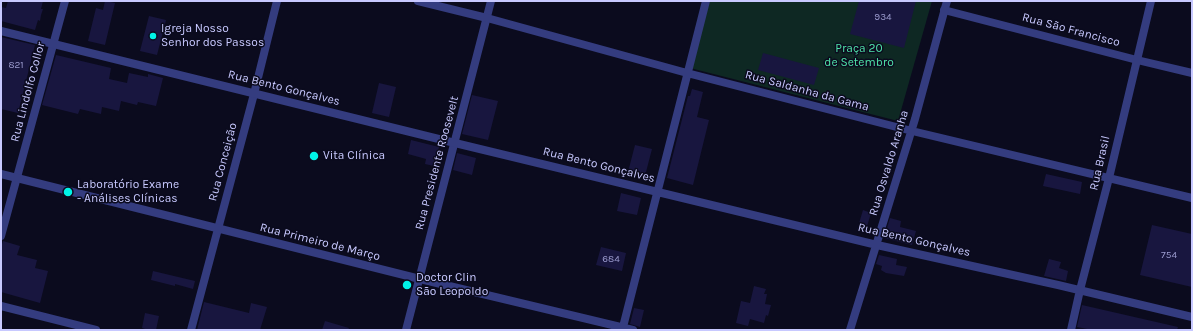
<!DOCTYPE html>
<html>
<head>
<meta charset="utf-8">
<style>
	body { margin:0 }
	#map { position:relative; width:1193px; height:331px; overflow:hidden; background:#0b0b1e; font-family:Karla,sans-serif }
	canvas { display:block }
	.frame { position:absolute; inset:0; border:2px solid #c8c9ff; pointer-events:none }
</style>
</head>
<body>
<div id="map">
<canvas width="1193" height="331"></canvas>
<div class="frame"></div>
</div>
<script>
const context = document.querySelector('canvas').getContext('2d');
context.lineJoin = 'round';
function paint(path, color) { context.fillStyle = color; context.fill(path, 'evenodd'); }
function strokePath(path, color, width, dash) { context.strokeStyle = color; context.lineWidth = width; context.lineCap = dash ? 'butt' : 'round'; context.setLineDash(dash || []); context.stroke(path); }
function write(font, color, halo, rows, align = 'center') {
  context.font = font + ' Karla,sans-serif'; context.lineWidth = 3; context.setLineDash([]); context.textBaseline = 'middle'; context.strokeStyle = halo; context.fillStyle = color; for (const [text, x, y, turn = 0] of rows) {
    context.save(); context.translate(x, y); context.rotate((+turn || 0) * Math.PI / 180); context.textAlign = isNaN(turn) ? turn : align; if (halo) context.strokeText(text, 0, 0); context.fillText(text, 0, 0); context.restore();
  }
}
paint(new Path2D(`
	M708 1H932L898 121 690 68Z`), '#0e2823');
paint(new Path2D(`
	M8 1H43L41 9H43L41 15 40 21 38 20 35 30 1 21V7L6 8Z
	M105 1 115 3 105 45 88 41 96 8 103 10Z
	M859 1H916L904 48 850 34Z
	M149 16 166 20 157 55 140 51Z
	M1 37 35 45 18 113 1 109Z
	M763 53 819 68 814 85 758 70Z
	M56 55 111 68 109 79 127 83 129 73 148 77V74L163 78 156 106 138 102 137 105 121 101 119 111 102 107 101 114 80 109 78 114 42 105Z
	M379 83 396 87 389 117 372 113Z
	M692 89 703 92 697 117 709 120 693 185 667 178 688 96H690Z
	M472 95 498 101 488 140 462 134Z
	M411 140 439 147 434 166 425 164 426 159 408 154Z
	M635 145 652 149 646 172 641 175 628 172Z
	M457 153 476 158 472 175 453 170Z
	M1046 174 1082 182 1080 194 1043 186Z
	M621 193 641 198 637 215 617 211Z
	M863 210 871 213 865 233 857 230Z
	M890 218 901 221 900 227 916 231 912 245 884 238Z
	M1152 225 1192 234V287L1140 275Z
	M3 241 20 246 17 255 37 260 35 268 48 271 40 303 1 292V247Z
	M601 247 626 253 622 271 596 265Z
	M879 255 897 259 896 265 907 267 904 276 886 273 881 270 882 266 876 264Z
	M1049 259 1061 262 1059 268 1068 271 1066 281 1044 276Z
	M153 271 195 281 193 289 175 284V286L151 280Z
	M754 286 766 289 764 294H767L765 304 771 305 768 316 766 315 764 323 750 319 748 326 736 323 741 301 750 303Z
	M204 302 249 313 251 303 267 307 260 330H197Z
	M1082 305 1178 327 1177 330H1092L1077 327Z
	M634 308 644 310 640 327 630 324Z
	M145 313 159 316 156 330H148L142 328Z
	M325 321 349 328 348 330H322Z`), '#18163f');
strokePath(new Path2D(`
	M944 10 1137 60 1192 73
	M1 236 65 1
	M191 330 254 94 277 1
	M406 330 491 1`), '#343c7f', 8);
strokePath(new Path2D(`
	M418 1 487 18 687 73 912 131 1192 198
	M1 31 455 143 877 245 1058 285 1192 317
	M1 174 420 279 633 330
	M1 306 96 330
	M623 327 706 1
	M850 330 915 119 947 1
	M1071 330 1080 290 1109 178 1151 1`), '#343c7f', 8);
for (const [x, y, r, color] of [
	[153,36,4,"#00f3e7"],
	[314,156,5,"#00f3e7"],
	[68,192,5,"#00f3e7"],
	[407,285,5,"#00f3e7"]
]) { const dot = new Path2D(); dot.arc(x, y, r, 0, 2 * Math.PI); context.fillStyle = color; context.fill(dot); strokePath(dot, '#0b0b1e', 1.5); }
write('10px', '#9c9ccf', null, [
	["934",883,17],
	["821",16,65],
	["754",1169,255],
	["684",611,259]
]);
write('12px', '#c8c9ff', '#0b0b1e', [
	["Igreja Nosso",161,29],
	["Senhor dos Passos",161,43],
	["Vita Clínica",323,156],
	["Laboratório Exame",77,185],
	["- Análises Clínicas",77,199],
	["Doctor Clin",416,278],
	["São Leopoldo",416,292]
], 'left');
write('12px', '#c8c9ff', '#0b0b1e', [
	["Rua São Francisco",1071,30,15],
	["Rua Bento Gonçalves",284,88,14],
	["Rua Saldanha da Gama",807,91,15],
	["Rua Lindolfo Collor",28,92,-75],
	["Rua Conceição",223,162,-75],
	["Rua Presidente Roosevelt",437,163,-75],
	["Rua Osvaldo Aranha",889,163,-73],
	["Rua Brasil",1100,163,-77],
	["Rua Bento Gonçalves",599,165,14],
	["Rua Bento Gonçalves",914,240,13],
	["Rua Primeiro de Março",320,242,14]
]);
write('12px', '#4fe3a9', '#0b0b1e', [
	["Praça 20",859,49],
	["de Setembro",859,63]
]);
</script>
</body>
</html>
